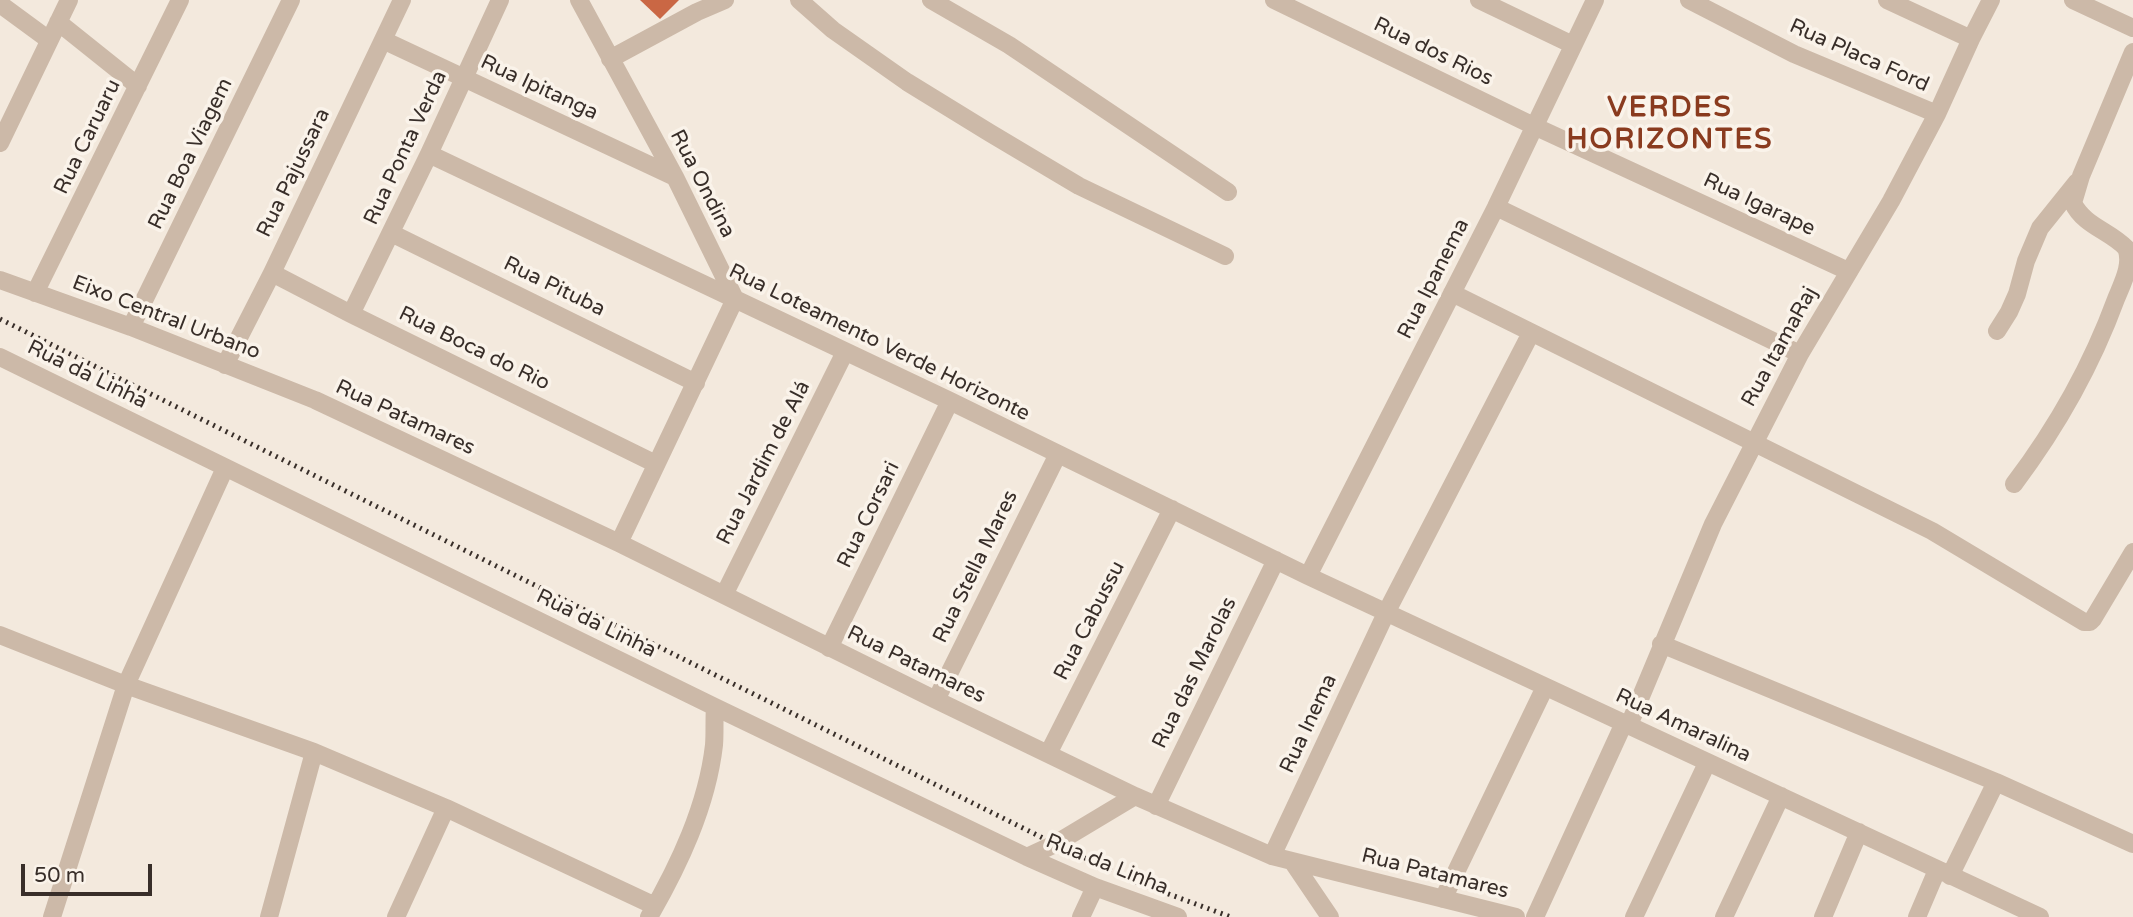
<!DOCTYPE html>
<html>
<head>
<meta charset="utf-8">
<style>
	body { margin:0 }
	#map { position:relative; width:2133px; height:917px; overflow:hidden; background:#f3e9dd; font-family:"Varela Round",sans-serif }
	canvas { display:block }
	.scale { position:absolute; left:21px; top:864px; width:131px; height:32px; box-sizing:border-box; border:4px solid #382e29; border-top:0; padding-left:9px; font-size:21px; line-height:24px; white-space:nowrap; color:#382e29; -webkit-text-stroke:5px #faf3ea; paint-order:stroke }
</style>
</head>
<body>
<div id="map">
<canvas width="2133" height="917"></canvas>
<div class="scale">50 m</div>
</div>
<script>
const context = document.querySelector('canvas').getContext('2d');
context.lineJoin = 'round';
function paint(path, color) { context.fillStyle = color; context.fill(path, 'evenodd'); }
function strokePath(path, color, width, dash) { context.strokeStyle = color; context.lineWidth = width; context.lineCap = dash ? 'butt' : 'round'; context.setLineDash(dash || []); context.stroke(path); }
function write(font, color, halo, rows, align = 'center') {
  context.font = font + ' "Varela Round",sans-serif'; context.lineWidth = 7; context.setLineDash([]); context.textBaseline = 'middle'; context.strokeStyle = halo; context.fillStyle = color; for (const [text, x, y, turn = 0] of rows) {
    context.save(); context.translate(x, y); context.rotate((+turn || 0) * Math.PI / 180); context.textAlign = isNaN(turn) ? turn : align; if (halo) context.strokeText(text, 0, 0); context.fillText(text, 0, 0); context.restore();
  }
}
paint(new Path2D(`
	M640 0H679L660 19Z`), '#ca6744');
strokePath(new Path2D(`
	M579 0 675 177 735 299 619 543
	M799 0 833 30 907 82 990 133 1079 186 1225 256
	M931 0 1009 45 1228 192
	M1274 0 1536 127 1848 271
	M1479 0 1573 45
	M1689 0 1794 54 1937 114
	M1887 0 1971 39
	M2073 0 2133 28
	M0 4 49 40
	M58 22 138 86
	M383 40 675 177
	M610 59 697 12 725 0
	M0 143 69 0
	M429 154 950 401 1308 576 2040 917
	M1496 207 1800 354
	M391 233 696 383
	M272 273 351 314 656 464
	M0 280 131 327 315 400 619 543 936 700 1135 796 1272 856 1516 917
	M35 293 180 0
	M1452 293 1932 531 2084 622H2090L2093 619 2133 552
	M351 314 429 154 500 0
	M131 327 291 0
	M1997 331 2009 312 2017 294 2026 261 2040 228 2077 182
	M0 357 715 707 1027 857 1095 887 1178 917
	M225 365 272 273 402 0
	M2014 484C2057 427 2091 367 2116 299 2122 284 2133 264 2126 248 2110 231 2084 226 2073 203L2081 176 2133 52
	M1308 576 1496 207 1595 0
	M724 595 845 352
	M0 635 126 685 314 752 446 808 655 906
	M1661 644 1996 782 2133 844
	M829 648 950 401
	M936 700 1058 454
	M1629 725 1713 524 1800 354 1891 201 1937 114 1971 39 1991 0
	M1048 754 1172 509
	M1156 806 1276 560
	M1272 856 1387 611 1531 333
	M1027 857 1055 844 1135 796
	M1292 861 1330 917
	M1950 876 1996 782
	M1443 899 1545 687
	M52 917 126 685 225 468
	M269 917 314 752
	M396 917 446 808
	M649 917C679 865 707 806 714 745 715 733 714 720 715 707
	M1081 917 1095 887
	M1535 917 1624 723
	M1634 917 1707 763
	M1724 917 1781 796
	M1823 917 1859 832
	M1917 917 1937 870`), '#ccb9a8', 18);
strokePath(new Path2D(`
	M0 319 1055 844 1136 882 1231 917`), '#382e29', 5, [2, 5]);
write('21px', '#382e29', '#faf3ea', [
	["Rua dos Rios",1433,52,26],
	["Rua Placa Ford",1859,56,24],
	["Rua Ipitanga",539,88,25],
	["Rua Caruaru",88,137,-64],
	["Rua Ponta Verda",406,148,-65],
	["Rua Boa Viagem",191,154,-64],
	["Rua Pajussara",294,173,-64],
	["Rua Ondina",702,184,63],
	["Rua Igarape",1759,205,25],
	["Rua Ipanema",1434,279,-63],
	["Rua Pituba",554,287,26],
	["Eixo Central Urbano",166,318,21],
	["Rua Loteamento Verde Horizonte",879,343,26],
	["Rua ItamaRaj",1780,347,-61],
	["Rua Boca do Rio",474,349,26],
	["Rua da Linha",87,375,26],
	["Rua Patamares",405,418,25],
	["Rua Jardim de Alá",764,463,-63],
	["Rua Corsari",869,515,-64],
	["Rua Stella Mares",976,567,-64],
	["Rua Cabussu",1090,621,-63],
	["Rua da Linha",596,624,26],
	["Rua Patamares",916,665,26],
	["Rua das Marolas",1195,673,-64],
	["Rua Inema",1309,724,-65],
	["Rua Amaralina",1683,726,25],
	["Rua da Linha",1107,865,22],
	["Rua Patamares",1435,874,14]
]);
context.letterSpacing = '2px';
write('bold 28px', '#8a3b1f', '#faf3ea', [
	["VERDES",1670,109],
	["HORIZONTES",1670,141]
]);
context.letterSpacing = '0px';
</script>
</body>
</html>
